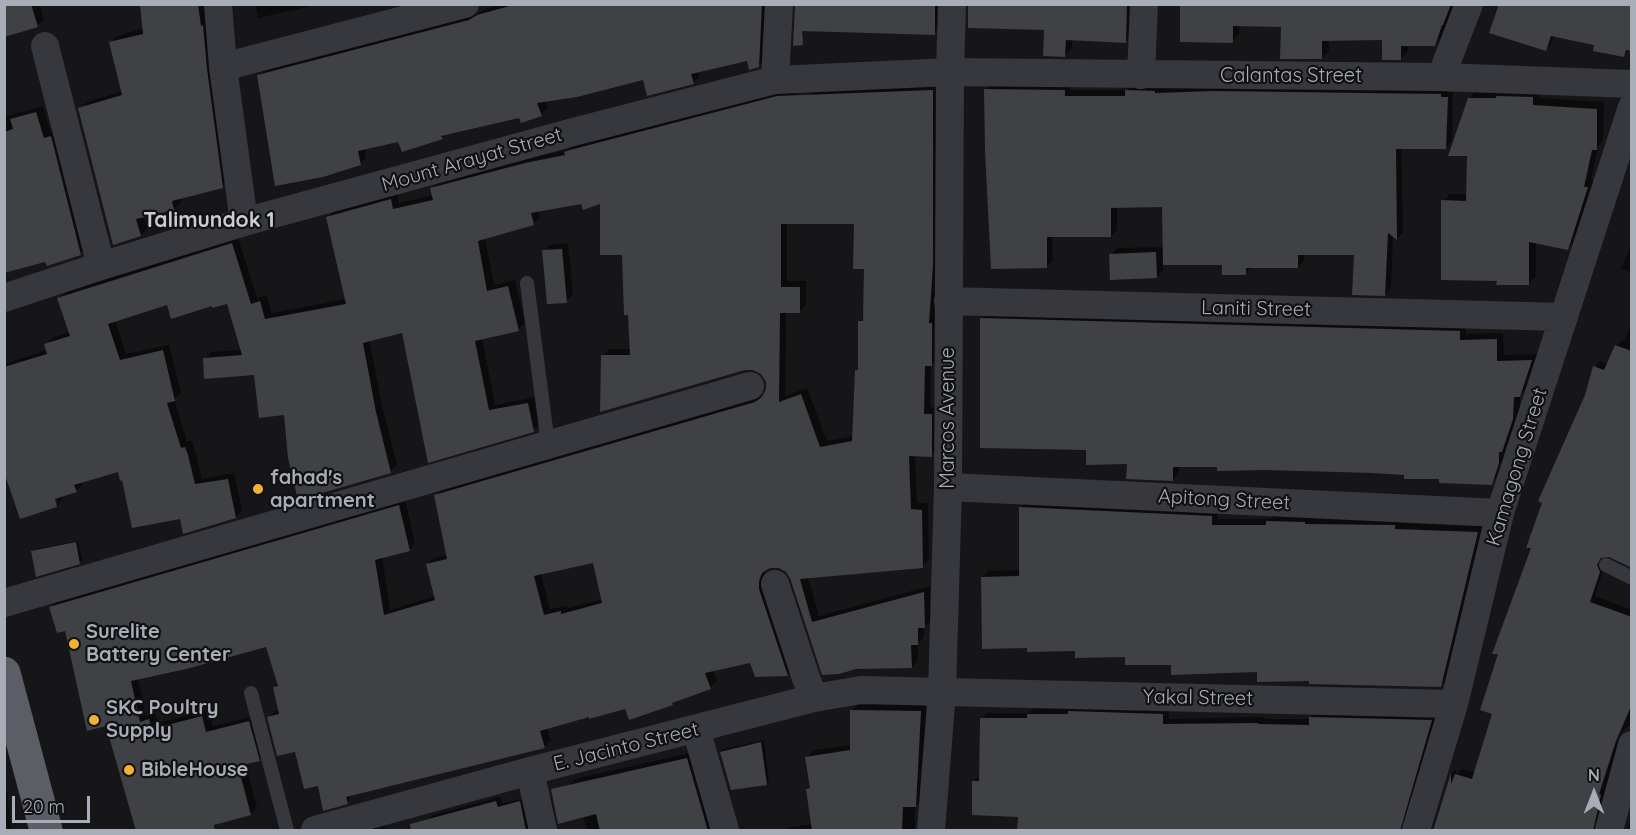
<!DOCTYPE html>
<html>
<head>
<meta charset="utf-8">
<style>
	body { margin:0 }
	#map { position:relative; width:1636px; height:835px; overflow:hidden; background:#161618; font-family:Quicksand,sans-serif }
	canvas { display:block }
	.frame { position:absolute; inset:0; border:6px solid #a8adb8; pointer-events:none }
	.north { position:absolute; left:1564px; top:763px; width:60px; height:60px; -webkit-text-stroke:4px #111113; paint-order:stroke; rotate:0deg; font-size:16px; font-weight:700; line-height:24px; text-align:center; color:#a8adb8 }
	.north::after { content:''; display:block; margin:auto; width:21px; height:27px; background:#a8adb8; clip-path:polygon(50% 0,100% 100%,50% 72%,0 100%) }
	.scale { position:absolute; left:12px; top:796px; width:78px; height:27px; box-sizing:border-box; border:3px solid #a8adb8; border-top:0; padding-left:8px; font-size:18px; line-height:21px; white-space:nowrap; color:#a8adb8; -webkit-text-stroke:4px #111113; paint-order:stroke }
</style>
</head>
<body>
<div id="map">
<canvas width="1636" height="835"></canvas>
<div class="frame"></div>
<div class="north">N</div>
<div class="scale">20 m</div>
</div>
<script>
const context = document.querySelector('canvas').getContext('2d');
context.lineJoin = 'round';
function paint(path, color) { context.fillStyle = color; context.fill(path, 'evenodd'); }
function strokePath(path, color, width, dash) { context.strokeStyle = color; context.lineWidth = width; context.lineCap = dash ? 'butt' : 'round'; context.setLineDash(dash || []); context.stroke(path); }
function write(font, color, halo, rows, align = 'center') {
  context.font = font + ' Quicksand,sans-serif'; context.lineWidth = 4.5; context.setLineDash([]); context.textBaseline = 'middle'; context.strokeStyle = halo; context.fillStyle = color; for (const [text, x, y, turn = 0] of rows) {
    context.save(); context.translate(x, y); context.rotate((+turn || 0) * Math.PI / 180); context.textAlign = isNaN(turn) ? turn : align; if (halo) context.strokeText(text, 0, 0); context.fillText(text, 0, 0); context.restore();
  }
}
paint(new Path2D(`
	M4 4H39L44 19 37 26Z
	M141 4H206L229 180 222 187 180 197 181 202 174 209 143 216 148 228 141 235 80 109 87 102 123 91 110 43 117 36 145 28Z
	M255 4H320L258 18Z
	M503 4H768L765 59 758 66 748 59 698 71 699 76 693 83 644 78 545 100 548 108 541 115 520 116 446 133 442 138 399 140 365 148 366 157 360 164 259 76 265 69 477 14 485 9Z
	M807 4H942L941 26 934 33Z
	M969 4H1134L1132 34 1125 42 1072 39V48L1065 55 1045 29Z
	M1181 4H1455L1442 37 1435 44 1408 45V51L1401 59 1383 38 1329 39V51L1322 58 1282 25H1239V34L1232 41Z
	M1500 4 1630 49 1624 55 1596 44 1554 35 1551 44 1545 50Z
	M939 84 938 358 931 365 930 407 938 408V449L931 456 915 455 917 503H928L929 559 923 566 808 577 819 616 930 586 931 620 924 628V637L918 643V660L912 667 856 668 824 673 792 578 787 571 779 567H770L765 573V581L794 668 787 675 751 661 713 670 717 681 710 688 676 700 672 704 626 708 590 715 547 728 551 740 544 747 353 793 347 802 319 785 296 750 268 718 275 711 280 710 274 687 278 683 267 646 138 678 146 716 155 714 158 723 209 710 213 726 256 716 265 753 259 759 245 763 257 807 251 814 218 823 214 827 107 725 66 629 50 608 57 601 405 500 415 543 409 550 382 556 390 610 435 596 427 564 434 558 447 555 436 496 442 489 763 396 766 394 767 382 762 373 754 368 602 356 609 349H631L623 254 602 202H582L538 211 540 217 533 224 485 237 494 285 515 280 525 323 518 330 482 338 495 405 535 397 540 424 533 430 429 461 403 331 369 339 382 405 397 465 390 472 285 413 255 373 204 359 211 352 242 350 228 302 168 303 115 320 126 354 169 345 181 393 174 399 187 442 192 441 194 447 202 479 234 473 242 510 236 517H181L124 478 119 471 82 481 83 484 76 491 62 495 63 499 57 506 4 453V364L47 350 46 344 52 338 70 332 59 298 66 292 238 237 257 298 266 295 272 313 346 299 328 217 335 210 397 193 399 203 434 195 432 189 439 182 533 157 568 150 572 146 785 90H795L804 128 808 96 815 89ZM787 222H855L866 267 865 316 859 321V368L857 370 854 436 827 441 807 388 785 396 786 312H799L806 305V281H787ZM54 491 58 504H55ZM594 561 603 599 568 608 567 606 550 609 541 573Z
	M992 84H1070V90H1127L1132 85 1446 88 1447 92H1453L1452 141 1446 147 1401 148 1403 233 1397 238 1393 235 1391 288 1385 294 1356 253H1304V261L1298 267H1252L1245 273 1224 264H1163V270L1157 277 1111 255 1117 248 1164 247V205L1117 206V230L1111 236H1052L1053 260 1047 266 986 89Z
	M1540 90 1539 98 1604 102 1603 141 1598 146 1591 180H1595L1575 241 1568 248 1536 242V276L1528 284 1498 279 1443 201 1450 194H1467L1469 98 1476 91Z
	M43 106 51 133 57 131 87 247 80 254 46 260 4 271V117Z
	M568 243 573 295 566 301 544 251 550 245Z
	M1632 243V273L1621 269Z
	M988 312 1466 324V334L1503 333 1504 355 1538 354 1527 388 1520 395V411L1509 443 1506 447 1505 455 1498 476 1491 483 1406 474 1219 465H1179V473L1172 480 1087 448 981 319Z
	M1632 323V566L1605 554 1603 556 1602 560 1605 565 1595 596 1632 610V722L1621 733 1598 819 1600 830H1435L1452 773 1456 769V775L1462 769 1476 773 1595 367 1600 361 1608 364 1616 346 1622 340 1624 341Z
	M1027 501 1218 510V519H1270L1274 515 1401 519V523L1484 526 1447 679 1440 686 1310 680 1258 670 1077 650 1028 646 982 577 989 571 1020 570V508Z
	M78 541 82 560 79 562 33 552 35 549Z
	M859 703 927 704 923 799 915 807V830H787L790 827 813 824 807 790 811 786 807 757 814 750 851 745 852 710Z
	M1034 708H1169V719L1264 717V719H1310L1316 712 1437 715 1407 830H1019V815L974 781 981 775V719L987 713H1029Z
	M764 740 769 781 766 784 721 752 724 749Z
	M694 752 718 830H587L583 816 568 786 575 779Z
	M4 790H7L11 830H4Z
	M500 797 502 804 524 798 532 830H432L429 819 433 815Z
	M1632 813V830H1627Z
	M384 826 386 830H367Z`), '#0007');
paint(new Path2D(`
	M4 4H31L38 27 4 37Z
	M140 4H198L201 26 203 25 207 69 223 188 172 201 174 210 136 219 141 236 113 245 78 108 122 95 109 42 143 34Z
	M517 4H762L759 67 749 70 747 61 691 74 694 84 647 96 643 80 577 97 537 103 542 116 521 123 519 118 441 136 443 139 402 152 398 142 358 151 361 165 323 177 275 186 257 75 469 20 477 15Z
	M795 4H935V35L802 31 803 45 793 46Z
	M968 4 1127 6 1126 43 1066 40 1065 57 1043 56 1044 30 968 28Z
	M1180 4H1451L1443 25H1442L1435 46H1401V60H1382V40L1322 41V59H1280L1281 27 1233 26V43L1180 42Z
	M1499 4H1632V51L1626 50 1624 57 1593 51 1594 45 1551 36 1546 51 1489 33Z
	M984 89 1065 90V96H1125V90L1155 91V93L1214 91 1441 94V97H1448L1446 149H1396L1397 240 1388 233 1385 296 1352 295 1354 255H1298V268H1246V275H1222V265H1163L1162 207 1111 208V237H1047V268L991 269 985 150Z
	M933 90V265L929 323H932V366H925L924 414H932V457L909 456 911 509 922 510 923 568 800 579 812 622 924 592 925 628H918V645H911L912 668 856 669 839 674 822 675 790 578 786 572 779 568H770L762 573 759 581V589L788 676 755 677 750 663 705 673 711 689 672 703 673 705 629 720 625 709 589 719V717L540 731 545 748 346 797 348 804 323 811 318 786 304 789 295 752 277 756 267 717 279 714 273 687 278 686 266 647 186 669 131 681 140 722 149 719 152 729 202 716 206 732 249 721 260 761 238 766 251 815 214 825 215 831H136L106 726 87 731 65 631 57 633 49 607 399 505 410 551 375 560 384 615 435 600 426 564 447 559 434 495 755 402 762 397 766 389V382L761 374 753 370H745L600 412 601 355H630L628 315H624L622 255H600V204L583 210 581 204 531 213 534 225 478 241 487 291 508 286 519 331 475 341 489 410 528 403 534 432 428 463 402 333 363 343 376 412 391 473 298 500 288 458 284 415 259 418 254 375 204 379 203 358 242 355 227 304 212 308V306L171 319 167 305 108 324 120 360 163 350 175 401 167 403 181 448 185 447 188 455 195 484 228 479 236 518 183 534 180 519 132 528 122 480 120 481 118 472 74 485 77 492 55 499 57 507 20 519 4 472V367L47 354 44 344 70 336 57 298 232 243 251 304 260 301 265 319 346 304 326 217 391 199 393 209 433 200 430 188 525 163 565 155 564 152 570 150 777 96ZM781 224H854L853 269H864L863 321H858V370H855L852 441 820 447 801 394 779 402 780 313H800V287H781ZM593 563 602 603 561 614V611L544 615 534 576Z
	M1496 96 1533 97V105L1597 109V150H1592L1584 187H1588L1568 250 1529 242V285H1496L1497 281 1441 280V200L1466 201 1467 156H1448L1468 98H1496Z
	M36 112 44 138 51 136 81 255 47 266 45 262 4 273V132L13 129 10 119Z
	M562 249 567 303 547 304 542 250Z
	M1156 252 1157 278 1110 280 1109 254Z
	M980 318 1460 331V340L1497 339V361L1532 360 1520 397H1514L1513 419 1502 452H1499V463L1492 485 1439 483V479H1404V475L1372 473 1265 470 1217 471V467H1173V481L1126 479 1127 464 1086 465V450L980 448Z
	M1615 345 1632 351V568L1609 557 1601 558 1597 565 1600 572 1590 602 1632 617V704L1616 741 1599 794 1601 795 1593 831H1433L1451 773V784L1455 774 1472 779 1492 714 1480 710 1498 654H1492L1531 548H1526L1542 503 1538 501 1585 395 1593 366 1604 370Z
	M1019 507 1212 516V525H1266V521L1305 522V524L1395 525V529L1478 532 1441 687 1309 684V681L1257 682V672L1171 675V665H1125V657L1075 658V651L1027 652V648L982 649 981 577 1019 576Z
	M76 542 80 564 36 577 31 551Z
	M850 710 921 711 916 807H903L902 831H812L806 789 810 788 805 757 850 750Z
	M1068 711 1163 714V724L1258 723V724L1309 725V717L1432 720 1400 831H1017L1018 817 972 815V781H979L980 718H1027V714H1068Z
	M761 742 767 785 731 790 720 752Z
	M687 758 708 831H600L596 814 558 824 551 789Z
	M496 801 498 807 520 801 526 831H411L410 824Z`), '#404145');
strokePath(new Path2D(`
	M527 283 548 444
	M1606 565 1632 578
	M251 693 287 830`), '#37383d', 14);
strokePath(new Path2D(`
	M218 4 223 67 244 222
	M45 46 101 266
	M223 67 465 4
	M1141 75 1144 4
	M1441 77 1469 4
	M775 80 779 4
	M4 298 101 266 244 222 577 131 775 80 950 72 1441 77 1632 84
	M948 301 1564 317
	M948 487 1500 513
	M775 584 806 678 814 698
	M4 603 750 386
	M696 729 725 830
	M530 771 543 830
	M315 830 530 771 814 698 861 690 1454 704
	M931 830 942 692 948 487 950 72 952 4
	M1416 830 1454 704 1500 513 1632 107
	M1609 830 1632 745`), '#37383d', 28);
strokePath(new Path2D(`
	M4 673 46 830`), '#5b5e65', 33);
for (const [x, y, r, color] of [
	[258,489,6,"#f2b134"],
	[74,644,6,"#f2b134"],
	[94,720,6,"#f2b134"],
	[129,770,6,"#f2b134"]
]) { const dot = new Path2D(); dot.arc(x, y, r, 0, 2 * Math.PI); context.fillStyle = color; context.fill(dot); strokePath(dot, '#111113', 2); }
write('20px', '#a8adb8', '#111113', [
	["Calantas Street",1291,76],
	["Mount Arayat Street",472,160,-16],
	["Laniti Street",1256,309,1],
	["Marcos Avenue",948,418,-90],
	["Kamagong Street",1517,467,-73],
	["Apitong Street",1224,500,3],
	["Yakal Street",1198,698,1],
	["E. Jacinto Street",626,747,-14]
]);
write('bold 20px', '#a8adb8', '#111113', [
	["fahad's",270,478],
	["apartment",270,501],
	["Surelite",86,632],
	["Battery Center",86,655],
	["SKC Poultry",106,708],
	["Supply",106,731],
	["BibleHouse",141,770]
], 'left');
write('bold 21px', '#c9ccd4', '#111113', [
	["Talimundok 1",209,221]
]);
</script>
</body>
</html>
